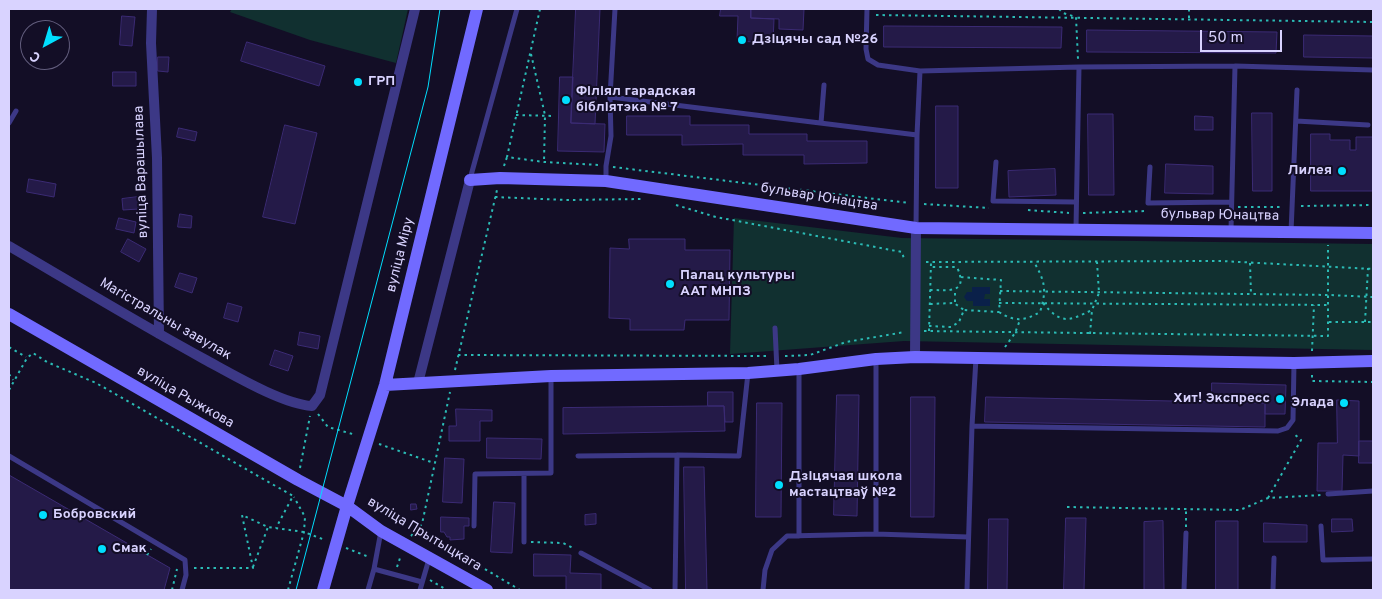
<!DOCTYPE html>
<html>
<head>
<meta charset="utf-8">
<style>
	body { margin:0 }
	#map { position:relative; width:1382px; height:599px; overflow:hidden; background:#130e26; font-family:Overpass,sans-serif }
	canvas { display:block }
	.frame { position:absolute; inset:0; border:10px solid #d9d3ff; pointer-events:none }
	.north { position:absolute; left:20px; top:20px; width:50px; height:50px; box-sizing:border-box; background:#130e26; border:1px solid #625d7d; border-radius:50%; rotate:219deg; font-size:14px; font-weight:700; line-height:20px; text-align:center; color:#d9d3ff }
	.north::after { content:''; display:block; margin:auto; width:18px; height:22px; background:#00dffe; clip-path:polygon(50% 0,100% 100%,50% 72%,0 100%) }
	.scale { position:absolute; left:1200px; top:30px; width:82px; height:22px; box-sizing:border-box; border:2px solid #d9d3ff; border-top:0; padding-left:6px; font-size:15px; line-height:18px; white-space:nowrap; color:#d9d3ff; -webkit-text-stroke:4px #130e26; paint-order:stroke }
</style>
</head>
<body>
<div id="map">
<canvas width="1382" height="599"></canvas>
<div class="frame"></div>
<div class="north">С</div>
<div class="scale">50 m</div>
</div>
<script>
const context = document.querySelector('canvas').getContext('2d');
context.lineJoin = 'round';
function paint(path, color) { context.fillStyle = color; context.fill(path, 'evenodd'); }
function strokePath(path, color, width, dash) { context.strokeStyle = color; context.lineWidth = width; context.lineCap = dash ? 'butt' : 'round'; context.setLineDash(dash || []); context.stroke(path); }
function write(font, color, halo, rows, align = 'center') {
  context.font = font + ' Overpass,sans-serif'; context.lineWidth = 4; context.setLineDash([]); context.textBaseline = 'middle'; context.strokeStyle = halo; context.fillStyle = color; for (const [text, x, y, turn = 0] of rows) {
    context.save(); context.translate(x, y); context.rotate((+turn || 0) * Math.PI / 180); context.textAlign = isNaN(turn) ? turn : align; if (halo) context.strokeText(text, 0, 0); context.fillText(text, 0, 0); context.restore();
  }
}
paint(new Path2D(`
	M232 9H408L396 63 310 40 230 12Z
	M734 218 902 238 1373 244V350L904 341 730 354Z`), '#113030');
paint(new Path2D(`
	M972 287H990V294H985L984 299H990V306H973V301H967L964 297 967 292H972Z`), '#0a2049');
const building = new Path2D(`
	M576 9H600L595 124 571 123Z
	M721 9H751V18L774 19 773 43 737 41 738 16H720Z
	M751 9H804L803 30 779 29V19L751 18Z
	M122 16 135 17 132 46 120 45Z
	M884 26 1062 27 1061 48 884 47Z
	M1087 30 1277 32 1276 53 1087 52Z
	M1304 35 1373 36V58L1304 57Z
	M247 42 325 66 319 86 241 61Z
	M158 57H169L168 72 158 71Z
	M113 72H136V86H113Z
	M560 77H573L571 123 605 124 604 152 558 151Z
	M355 78 363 80 362 85 353 83Z
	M936 106H958V188H936Z
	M1252 113H1272V191H1253Z
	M1088 114H1113L1114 195H1089Z
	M627 116H690V125H749V134H807V141H867V163L804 164V155H743V144L682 145V135H627Z
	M1195 116 1213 117V130H1195Z
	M285 125 317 133 295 224 263 217Z
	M179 128 197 132 195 141 177 137Z
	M1311 134H1330V140H1350V150H1356V137H1373V191H1311Z
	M1166 164 1213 166V194L1165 193Z
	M1055 169 1056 195 1009 197 1008 171Z
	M29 179 56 184 54 197 27 192Z
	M138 197 139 209 123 210 122 199Z
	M180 214 192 216 191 228 178 227Z
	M119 218 136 222 134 233 116 229Z
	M128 239 146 249 139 262 121 252Z
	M629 239H685V250H730L729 320H685L684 330H630V319L609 318 610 248 629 249Z
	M180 273 197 278 192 293 175 287Z
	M228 303 242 307 238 322 224 318Z
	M300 332 320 336 318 349 298 345Z
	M275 350 293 356 288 371 270 365Z
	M1212 383 1286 385 1285 414H1265V403L1212 401Z
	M708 392H733V422H725L724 406H708Z
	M837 395H859L857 516 834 515Z
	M911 397H935L934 517H911Z
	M986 397 1265 403V427L985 422Z
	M1337 400 1359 401V456L1343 455 1342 491H1317L1318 443H1337Z
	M757 403H782L781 517H756Z
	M708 406H724L725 431 563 434V408Z
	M456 409 492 410V421H480V441H449V426H456Z
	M487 438 542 439 541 459 487 458Z
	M1359 441H1373V463H1359Z
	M445 458 464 459 462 503 443 502Z
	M684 467H704L707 590H686Z
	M9 475 170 568 164 590H9Z
	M494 502 515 503 512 553 491 552Z
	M411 504H416L417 509 411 510Z
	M596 514V524L585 525V515Z
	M441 517 469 518V526H464V539L450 540V537H447L444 532H441Z
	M1066 518H1086L1084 590H1064Z
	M989 519H1008L1007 590H988Z
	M1332 519H1352L1353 531 1332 532Z
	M1163 521 1164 590H1144V522Z
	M1216 521H1238V590H1216Z
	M1264 523 1307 525V542H1264Z
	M534 554 571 555 570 573 601 574V590H566V576H534Z`);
paint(building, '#241a48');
strokePath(building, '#3b2b74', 1);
strokePath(new Path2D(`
	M540 9 507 157 544 162 599 165
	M1059 9 1063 13 1076 17 1078 59
	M1189 9V19
	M876 15 1373 22
	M531 54 545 115 544 162
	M516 115 554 116
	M504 166 507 157
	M613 167 909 203
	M495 197 566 200 642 199
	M924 204 989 208
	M676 205 716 217 902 252 904 259
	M1301 206 1373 205
	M1238 207H1283
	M1028 210 1069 213
	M1083 213 1146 211
	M926 262 1221 261 1373 269
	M1250 263 1251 294
	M961 277 1001 280 999 312 964 310
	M930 290C949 290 969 294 957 267H931
	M1000 291 1329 295 1373 297
	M955 302V289
	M999 303 1329 305
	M1043 303C1061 325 1069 321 1092 310
	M999 312C1014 322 1025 321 1040 312 1047 290 1045 281 1034 262
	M1329 322H1373
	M1365 322 1368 268
	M929 326 951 327 959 322 964 310 954 303 930 304
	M924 331 1328 336V245
	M929 331 931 263
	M1090 334 1092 310 1099 293 1097 262
	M9 347 26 357
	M1005 347 1015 333 1020 320
	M1312 351 1314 305
	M458 355 768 356
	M785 356 810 355 846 342 905 332
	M455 370 497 190
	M9 374 13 380
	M1312 375V381L1373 382
	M9 390 27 358 33 353 47 362 96 383 293 496 276 528
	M318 414 328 427 356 435
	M379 444 434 463
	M300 468 310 416
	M1268 498 1301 440 1293 433
	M1067 507 1240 510 1268 498 1321 495
	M1186 527V509
	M418 529 520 590
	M411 536 422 524 450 392
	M531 542 563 543 575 549
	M346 548 369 557
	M147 555 151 549
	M253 567 268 527
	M397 567 401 555
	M194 568H253L242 515 268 527 304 532 325 540
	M430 580 447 590
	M172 590 177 569
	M288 590 304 532 305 517 294 497`), '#2bbbb5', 2, [2.5, 4]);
strokePath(new Path2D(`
	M867 9 866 49 868 59 878 65 920 71 917 135
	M920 71 1079 67 1235 66 1373 70
	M610 97 917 135 916 228
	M1296 121 1368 125
	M9 123 16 111
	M821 123 824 85
	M996 162 993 201 1076 202
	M1150 167 1148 203 1231 202
	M470 179 517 9
	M606 180V166L611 136 610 97 615 9
	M1076 228 1079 67
	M1231 230 1235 66
	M1291 232 1297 90
	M775 328 777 370
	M972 426 1278 431 1287 428 1293 420 1294 363
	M9 456 185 560 186 575 182 590
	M578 456 677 455
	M1328 494 1373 491
	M474 526 475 474 551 473V377
	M1321 526 1323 560 1373 559
	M876 534V360
	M799 536V370
	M524 542V474
	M581 553 650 590
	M374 569 422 582
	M368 590 374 569 381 531
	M420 590 429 559
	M675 590 677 455 739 456 748 373
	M763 590 765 570 772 550 787 536 876 534 968 537
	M967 590 972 426 976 358
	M1184 590 1186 533
	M1273 590 1274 558`), '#3c3886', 5);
strokePath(new Path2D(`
	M152 9 151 43 157 158 159 334
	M9 246C74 284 138 323 204 359 232 374 282 404 312 406L320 395 415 9
	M915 357 916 228
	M418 383 470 180`), '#3c3886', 10);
strokePath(new Path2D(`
	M470 180 500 178 606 181 916 228 1373 233
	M9 314 298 480 347 506 381 531 487 590
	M385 385 551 376 748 373 799 369 876 359 915 357 1294 363 1373 361
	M323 590 347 506 385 385 477 9`), '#716aff', 12);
strokePath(new Path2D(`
	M296 590 428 87 440 9`), '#00dffe', 1);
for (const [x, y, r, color] of [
	[742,40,5,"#00dffe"],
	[358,82,5,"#00dffe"],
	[566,100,5,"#00dffe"],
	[1342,171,5,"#00dffe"],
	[670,284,5,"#00dffe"],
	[1280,399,5,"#00dffe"],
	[1344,403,5,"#00dffe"],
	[779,485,5,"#00dffe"],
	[43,515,5,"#00dffe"],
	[102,549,5,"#00dffe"]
]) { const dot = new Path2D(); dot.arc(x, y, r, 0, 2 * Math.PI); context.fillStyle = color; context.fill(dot); strokePath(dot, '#130e26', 2); }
write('bold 14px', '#d9d3ff', '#130e26', [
	["Дзіцячы сад №26",752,40],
	["ГРП",368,82],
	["Філіял гарадская",576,92],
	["бібліятэка № 7",576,108],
	["Лилея",1332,171,"right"],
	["Палац культуры",680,276],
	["ААТ МНПЗ",680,292],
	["Хит! Экспресс",1270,399,"right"],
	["Элада",1334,403,"right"],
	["Дзіцячая школа",789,477],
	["мастацтваў №2",789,493],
	["Бобровский",53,515],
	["Смак",112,549]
], 'left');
write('14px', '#d9d3ff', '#130e26', [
	["вуліца Варашылава",142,172,-92],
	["бульвар Юнацтва",819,198,9],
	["бульвар Юнацтва",1220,216,1],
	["вуліца Міру",401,255,-76],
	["Магістральны завулак",165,320,30],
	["вуліца Рыжкова",185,398,30],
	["вуліца Прытыцкага",424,535,31]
]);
</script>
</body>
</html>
